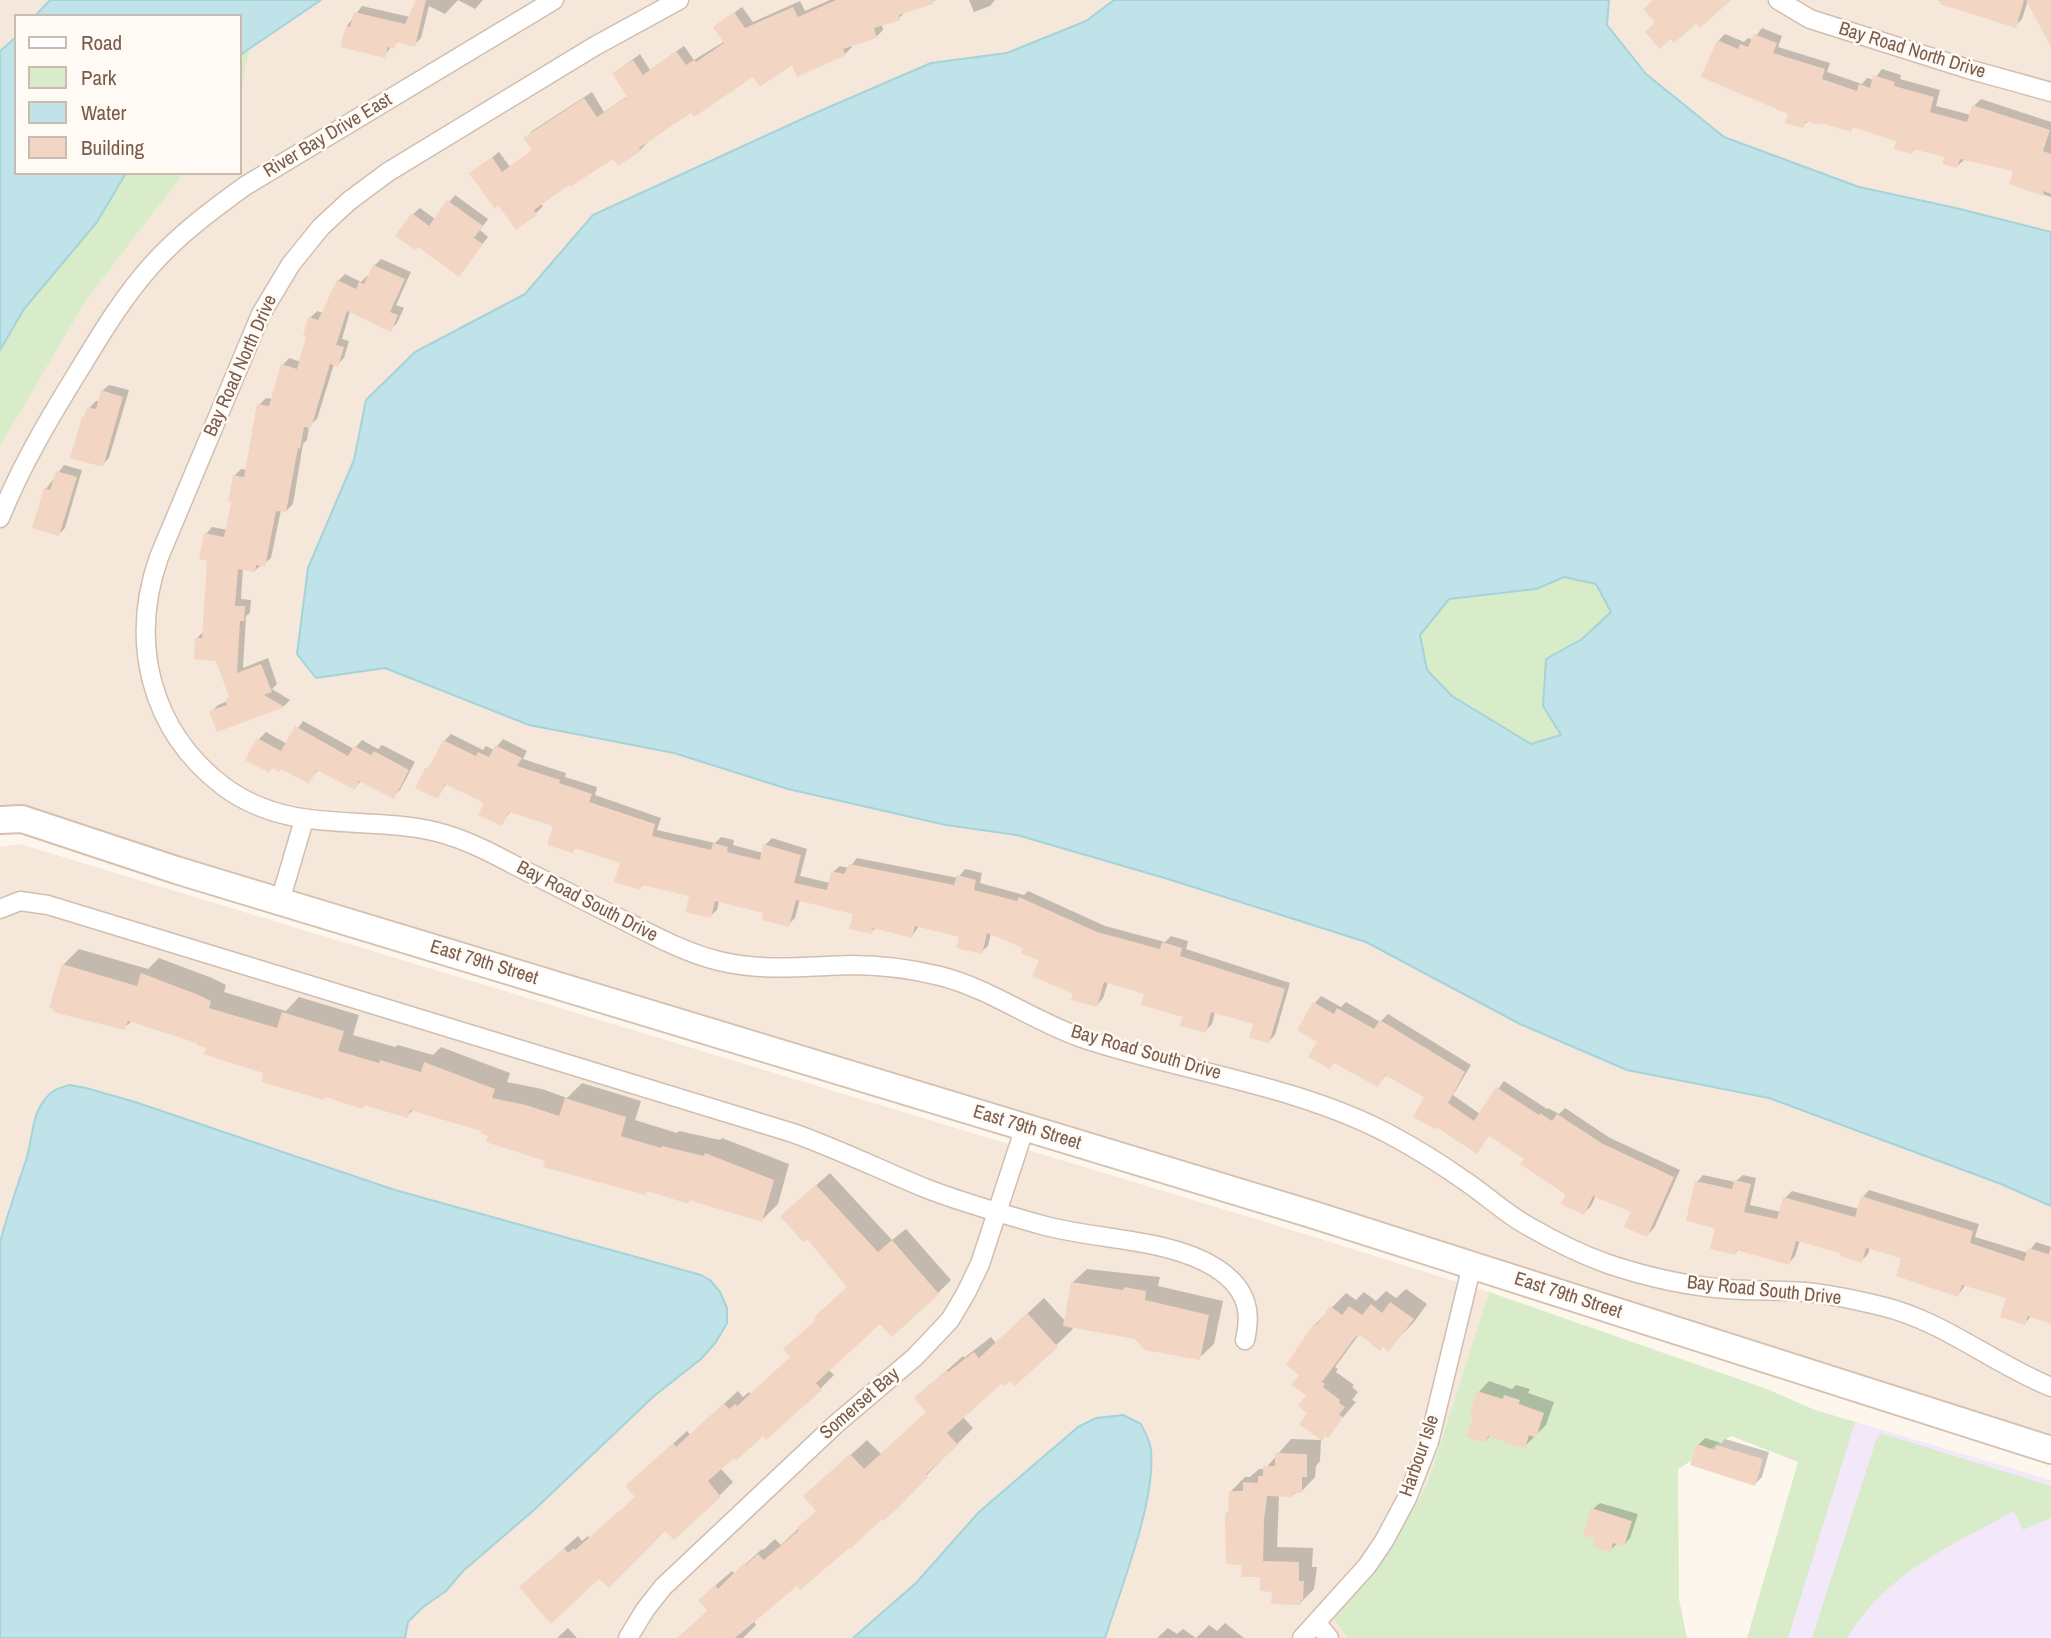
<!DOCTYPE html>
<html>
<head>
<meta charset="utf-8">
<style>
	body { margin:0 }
	#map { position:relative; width:2051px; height:1638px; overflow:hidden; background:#fdf6ec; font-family:"Archivo Narrow",sans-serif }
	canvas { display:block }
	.legend { position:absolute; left:14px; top:14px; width:228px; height:161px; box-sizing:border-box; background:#fffaf3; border:2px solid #cabbb1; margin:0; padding:9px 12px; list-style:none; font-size:21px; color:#7a5c4d }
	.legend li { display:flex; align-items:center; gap:14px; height:35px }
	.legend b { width:35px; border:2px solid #cabbb1 }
</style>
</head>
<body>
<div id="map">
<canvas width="2051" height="1638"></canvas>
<ul class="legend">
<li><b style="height:9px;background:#fff"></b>Road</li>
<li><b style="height:19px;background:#d8ecc9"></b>Park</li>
<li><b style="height:19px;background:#bfe3e8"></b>Water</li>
<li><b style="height:19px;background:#f3d5c3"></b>Building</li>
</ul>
</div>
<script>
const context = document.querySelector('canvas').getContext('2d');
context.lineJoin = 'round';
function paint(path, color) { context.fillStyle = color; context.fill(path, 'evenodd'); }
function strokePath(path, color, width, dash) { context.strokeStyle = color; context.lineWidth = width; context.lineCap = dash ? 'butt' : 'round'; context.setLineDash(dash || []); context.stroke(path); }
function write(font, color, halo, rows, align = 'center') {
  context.font = font + ' "Archivo Narrow",sans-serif'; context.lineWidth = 5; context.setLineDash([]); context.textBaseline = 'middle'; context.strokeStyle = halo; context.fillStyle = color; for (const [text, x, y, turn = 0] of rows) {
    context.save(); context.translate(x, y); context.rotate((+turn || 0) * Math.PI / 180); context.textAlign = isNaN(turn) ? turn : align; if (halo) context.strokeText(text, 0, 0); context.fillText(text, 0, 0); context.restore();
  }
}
paint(new Path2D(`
	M0 0H50L35 16H16V37L0 51Z
	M321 0H1114L1086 21 1006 53 931 63 813 114 593 215 525 294 415 352 366 401 354 460 308 569 316 678 385 668 529 725 674 753 788 789 946 825 1017 835 1168 879 1366 942 1520 1024 1627 1070 1769 1098 2001 1184 2051 1206V1440L0 814V446L87 299 184 173H240V97L250 48Z
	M1609 0H2051V232L1956 208 1859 187 1724 137 1646 74 1607 25Z
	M20 844 1295 1231 1489 1292 1427 1485 1376 1571 1332 1616 1348 1638H1105L1141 1520 1150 1480 916 1583 853 1638H405L408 1622 423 1607 446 1591 463 1571 534 1510 654 1396 701 1359 727 1323 701 1275 395 1190 135 1102 53 1090 43 1100 32 1127 27 1157 10 1204 0 1243V847Z`), '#f5e8da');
paint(new Path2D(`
	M1815 1410 2051 1480V1638H1748Z`), '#f3e8fa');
paint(new Path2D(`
	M250 48 240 97V55Z
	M126 173H184L87 299 0 446V350L24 309 97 222Z
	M1564 577 1596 583 1611 612 1582 639 1546 659 1543 706 1561 735 1531 744 1452 696 1427 670 1420 635 1449 599 1536 590Z
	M1489 1292 1767 1389 1815 1410 1855 1422 1788 1638H1747L1798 1462 1731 1436 1678 1469 1679 1599 1687 1638H1348L1332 1616 1376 1571 1427 1485Z
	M1881 1433 2051 1486V1518L2023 1530 2014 1511C1948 1548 1888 1571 1847 1638H1812L1876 1440Z`), '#d8ecc9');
const water = new Path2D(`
	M50 0H321L240 55V16H35Z
	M1114 0H1609L1607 25 1646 74 1724 137 1859 187 1956 208 2051 232V1206L2001 1184 1769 1098 1627 1070 1520 1024 1366 942 1168 879 1017 835 946 825 788 789 674 753 529 725 385 668 316 678 297 654 308 568 354 460 366 400 415 352 525 294 593 215 813 114 931 63 1007 53 1086 21ZM1564 577 1596 584 1611 612 1582 639 1546 659 1543 706 1561 735 1531 744 1452 696 1427 670 1420 635 1449 599 1536 589Z
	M16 37V173H126L97 222 24 309 0 350V51Z
	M69 1085 86 1088 135 1102 395 1190 701 1275 710 1280 720 1292 727 1308V1323L716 1342 701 1359 654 1396 534 1510 463 1571 446 1591 423 1607 408 1622 405 1638H0V1243C7 1214 17 1188 26 1160 33 1139 31 1115 46 1098 52 1090 59 1088 69 1085Z
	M1123 1415 1141 1424C1145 1432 1150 1441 1151 1450 1156 1500 1121 1588 1105 1638H853L916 1583 979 1512 1078 1427 1096 1418Z`);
paint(water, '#bfe3e8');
strokePath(water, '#a5d3da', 2);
paint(new Path2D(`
	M418 0H483L475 9 458 0 445 14 429 6 421 38 414 45 399 41 392 46 384 56 347 26 362 6 410 17Z
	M830 0H936L907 10 899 18 882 25 883 30 877 36 851 45 852 47 845 54 793 63 753 75 692 111 646 142 647 143 640 150 614 156 569 183 540 203 543 206 536 213 499 203 472 173 499 152 510 167 534 149 526 138 532 131 592 92 604 112 628 96 614 73 640 54 650 70 684 46 694 60 725 41 715 27 742 7 753 22 800 1 805 11Z
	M969 0H995L990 6 974 12Z
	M1938 0H2028L2022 19 2015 26Z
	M1762 28 1782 36 1778 47 1830 63 1827 72 1862 84 1867 78 1874 80 1882 69 1901 75 1900 79 1940 90 1936 106 1971 115 1974 106 1981 99 2051 122V197L2011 183 2015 170 1964 160 1957 166 1946 156 1916 148 1911 152 1898 139 1854 126 1851 130 1809 120 1803 126 1718 41 1725 34 1744 42 1748 38 1753 40Z
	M455 195 488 219 480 230 488 237 459 274 413 214 420 208 435 219Z
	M381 259 411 272 396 305 404 308 397 323 390 330 350 311 342 339 349 341 344 358 337 365 334 364 317 419 309 426 307 440 303 444 293 504 286 511 281 510 271 558 254 571 243 568 241 599 251 600 250 613 246 616 243 668 268 658 277 684 272 689 290 700 284 706 218 730 211 712 218 705 228 701 230 696 217 659 197 638 204 631 208 559 206 534 212 527 228 530 233 501 234 476 241 469 247 470 259 405 266 398 273 399 283 365 289 358 301 362 310 318 317 311 323 313 338 281 345 274 361 282 367 276 369 277 374 266Z
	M109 385 129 390 109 458 102 465 89 408 96 401 99 402 102 391Z
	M64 465 82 470 65 528 59 534 46 489Z
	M303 721 354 749 362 740 378 749 382 745 415 762 400 790 393 797 361 781 354 788 319 769 308 782 282 767 247 759 259 739 266 732 287 744Z
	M451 734 483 750 486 746 494 750 503 739 527 751 523 759 566 773 565 777 597 787 595 795 661 818 657 830 715 843 721 837 734 840 733 845 763 853 765 845 772 838 807 849 800 876 830 883 833 872 840 866 849 868 857 858 958 878 965 869 982 873 980 883 1024 895 1028 891 1105 926 1165 942 1171 936 1188 941 1186 949 1290 983 1275 1035 1269 1041 1255 1023 1215 1012 1212 1024 1205 1031 1147 993 1108 982 1103 998 1097 1005 1075 993 1026 948 991 933 988 946 981 952 961 936 919 926 912 936 877 927 871 932 855 913 800 899 795 918 788 925 765 912 719 901 717 910 710 916 691 894 644 884 640 888 622 862 576 847 572 851 556 825 511 811 501 824 486 802 447 783 437 797 427 769 434 762 444 741Z
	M79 949 148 969 159 958 212 978 226 985 224 992 286 1011 299 997 359 1015 353 1035 395 1047 398 1045 433 1055 441 1047 510 1073 507 1082 542 1089 567 1098 582 1083 641 1101 635 1120 677 1133 679 1131 720 1140 722 1138 789 1164 778 1204 762 1220 691 1199 688 1202 649 1190 645 1193 547 1159 483 1129 414 1109 407 1116 366 1104 363 1107 266 1071 199 1042 132 1021 124 1028 63 965Z
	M1321 996 1341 1007 1346 1002 1380 1022 1388 1014 1471 1065 1453 1095 1480 1114 1504 1081 1547 1109 1548 1108 1559 1114 1565 1108 1610 1138 1680 1170 1654 1228 1647 1235 1633 1212 1596 1195 1591 1206 1584 1213 1567 1193 1526 1159 1490 1134 1477 1151 1427 1097 1387 1074 1377 1085 1335 1062 1330 1067 1319 1041 1299 1030 1315 1003Z
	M830 1173 892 1240 906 1229 951 1280 938 1293 881 1321 828 1369 834 1375 821 1388 766 1438 763 1434 720 1468 733 1482 705 1510 665 1528 599 1576 535 1574 578 1536 582 1541 588 1536 590 1538 637 1496 641 1473 687 1431 690 1435 738 1391 743 1397 749 1392 751 1394 792 1357 818 1319 849 1286 796 1203Z
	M1703 1175 1735 1182 1743 1175 1756 1178 1750 1205 1781 1212 1785 1198 1792 1191 1859 1209 1863 1197 1869 1190 1979 1224 1975 1237 2028 1253 2036 1242 2051 1247 2046 1267 2051 1269V1322L2032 1315 2025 1323 2008 1297 1966 1284 1958 1295 1903 1257 1870 1247 1868 1254 1861 1261 1843 1252 1800 1240 1795 1256 1789 1263 1739 1249 1735 1253 1717 1226 1697 1182Z
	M1087 1269 1160 1277 1158 1286 1223 1301 1214 1344 1199 1358 1136 1338 1069 1325 1073 1329 1015 1384 1011 1379 1002 1380 963 1417 973 1428 896 1506 753 1620 756 1625 743 1638H678L709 1610 701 1600 717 1584 732 1571 735 1574 762 1549 763 1550 775 1539 781 1545 818 1510 822 1481 867 1440 881 1454 928 1411 916 1398 963 1356 964 1358 991 1337 996 1343 1044 1298 1066 1322 1072 1283Z
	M1406 1289 1427 1304 1414 1322 1388 1349 1360 1333 1335 1367 1338 1369 1336 1372 1354 1385 1352 1387 1358 1392 1352 1400 1356 1402 1327 1436 1310 1413 1308 1395 1301 1374 1288 1365 1316 1324 1346 1293 1356 1300 1364 1292 1376 1301 1386 1291 1396 1298Z
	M1489 1381 1512 1389 1516 1385 1530 1389 1528 1393 1554 1402 1546 1425 1524 1447 1491 1435 1485 1441 1475 1416 1479 1392Z
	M1705 1438 1721 1443 1725 1439 1769 1452 1762 1477 1755 1484 1698 1445Z
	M1291 1439 1321 1440 1320 1461 1316 1466 1315 1477 1301 1492H1297L1292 1496 1279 1495 1277 1547 1313 1548 1312 1567H1317L1314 1589 1300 1603 1273 1590 1262 1576 1244 1563 1226 1514 1230 1511V1492L1245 1477H1250L1259 1469H1265Z
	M1600 1503 1638 1514 1630 1538 1624 1545 1618 1543 1610 1550 1597 1538 1593 1509Z
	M1225 1623 1244 1638H1157L1168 1628 1177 1634 1183 1629 1196 1638 1209 1625 1217 1631Z
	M568 1628 577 1638H557Z`), '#0003');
paint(new Path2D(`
	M416 0H426L415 47 396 42 395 49 388 47 385 58 340 47 346 26 350 27 354 12 405 24Z
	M836 0H933V4L899 15 900 20 874 28 877 38 843 49 846 55 797 77 792 65 760 87 753 77 694 117 691 113 639 148 641 151 618 166 613 159 570 187 569 185 534 210 537 215 516 230 498 205 495 209 469 173 492 157 502 172 532 150 523 138 584 98 597 117 627 97 612 73 633 60 643 75 676 51 686 65 694 60 696 62 724 43 713 27 734 12 745 28 793 7 798 17Z
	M1653 0H1731L1700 28 1696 24 1674 43 1671 39 1660 49 1645 32 1655 22 1643 9Z
	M1941 0H2024L2016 28 1940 4Z
	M2026 0H2051V47Z
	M1754 34 1777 43 1773 53 1825 69 1822 79 1857 91 1859 84 1870 88 1873 75 1895 82 1894 86 1934 97 1930 112 1967 122 1972 105 2050 130 2043 151 2051 154V194L2044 191 2043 196 2009 184 2013 171 1960 159 1957 168 1942 164 1944 157 1913 149 1912 154 1894 149 1896 141 1852 127 1851 132 1821 123 1820 125 1806 121 1803 128 1785 123 1788 114 1701 77 1717 40 1738 49 1740 44 1748 47Z
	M447 200 483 226 474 238 483 244 459 277 418 247 415 250 395 236 412 213 429 226Z
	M373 265 405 279 390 312 398 315 391 332 347 311 336 345 344 347 338 367 330 364 311 428 304 427 300 449 298 448 286 512 276 511 265 567 256 565 255 572 238 569 235 606H245L244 621H240L237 673 261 664 272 692 264 695 285 707 217 732 209 711 227 705 225 699 229 697 216 661 194 659 195 638H202L207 561 199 559 204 533 224 537 231 503 228 502 233 475 244 477 257 404 269 406 281 364 297 369 306 337 303 336 308 317 318 320 337 280 356 289 359 282 364 284Z
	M101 390 123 397 103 467 70 458 82 417H84L87 407 96 409Z
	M56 471 77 477 59 536 32 528 44 488 50 490Z
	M295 726 348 756 354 746 371 755 374 751 409 770 394 799 359 781 355 790 317 770 309 784 281 769 279 772 272 768 269 773 245 760 257 738 281 751Z
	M443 740 476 756 478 752 489 757 495 745 522 758 517 766 560 780 559 783 592 794 589 802 655 824 652 836 711 850 713 843 728 847 727 852 760 860 763 844 801 855 794 883 827 890 831 871 844 874 849 864 954 885 957 875 976 880 974 890 1017 901 1019 897 1097 932 1160 949 1162 942 1182 948 1180 956 1285 989 1269 1043 1249 1038 1253 1024 1211 1012 1206 1033 1180 1026 1183 1017 1141 1005 1144 994 1104 982 1097 1007 1071 1000 1073 994 1032 976 1039 961 1021 953 1023 948 987 933 982 954 956 948 959 937 915 926 912 938 873 928 872 934 849 929 853 914 796 900 789 927 762 920 763 913 715 901 711 918 685 912 689 896 642 885 640 890 614 882 620 863 574 848 573 853 547 845 553 826 509 812 502 826 478 815 484 803 445 784 438 799 415 788 425 768 428 769Z
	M62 964 137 986 141 973 196 994 211 1001 209 1008 277 1028 282 1012 344 1031 338 1051 379 1063 380 1060 421 1072 424 1062 495 1089 492 1098 526 1105 559 1116 565 1098 626 1117 621 1136 661 1148 662 1146 704 1156 705 1153 774 1180 762 1222 689 1200V1204L647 1191 646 1195 543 1167 545 1161 486 1142 488 1136 480 1133 481 1131 410 1110 408 1118 364 1105 363 1109 325 1097 324 1100 261 1082 263 1073 203 1054 206 1048 197 1045V1043L128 1021 125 1030 53 1012 54 1009 49 1008Z
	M1313 1002 1334 1014 1337 1008 1374 1029 1380 1020 1465 1072 1448 1103 1474 1121 1496 1087 1539 1115 1540 1113 1552 1121 1557 1114 1603 1144 1674 1177 1647 1237 1624 1227 1631 1212 1593 1196 1584 1215 1561 1204 1565 1194 1520 1164 1524 1159 1489 1136 1477 1154 1436 1127 1435 1129 1413 1117 1424 1097 1385 1075 1378 1087 1334 1063 1330 1069 1308 1057 1317 1042 1297 1030Z
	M1734 1180 1751 1184 1744 1212 1777 1219 1783 1197 1855 1217 1861 1196 1973 1231 1970 1243 2024 1261 2028 1248 2051 1255V1324L2028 1316 2025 1325 2000 1317 2006 1298 1962 1285 1958 1297 1896 1276 1901 1258 1866 1248 1862 1263 1840 1256 1841 1253 1796 1241 1789 1265 1736 1250 1735 1255 1710 1249 1715 1228 1686 1221 1695 1181 1732 1189Z
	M816 1185 878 1252 892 1240 939 1294 892 1337 880 1324 816 1383 822 1390 766 1440 763 1436 736 1461 734 1458 708 1481 721 1497 674 1540 665 1531 609 1588 599 1579 551 1624 519 1587 564 1548 568 1553 574 1548 575 1550 635 1497 625 1486 673 1443 676 1447 724 1403 729 1409 735 1404 737 1406 790 1357 783 1349 816 1320 814 1317 847 1287 807 1239 803 1242 780 1216Z
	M1071 1282 1123 1290 1124 1287 1146 1291 1145 1300 1209 1315 1200 1360 1145 1350 1135 1339 1063 1326Z
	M1390 1302 1414 1319 1388 1352 1383 1347 1380 1351 1360 1335 1358 1338 1356 1336 1322 1382 1325 1384 1323 1387 1340 1400 1339 1403 1345 1407 1339 1415 1343 1417 1328 1438 1325 1436 1322 1441 1299 1424 1307 1413 1298 1406 1306 1395 1291 1385 1299 1375 1286 1365 1314 1323 1317 1325 1330 1306 1342 1315 1349 1306 1362 1315 1371 1304 1382 1313Z
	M1027 1313 1058 1347 1015 1386 1010 1381 1005 1386 1002 1383 947 1433 958 1445 926 1474 928 1477 898 1508 883 1521 882 1519 850 1549 849 1548 800 1590 797 1586 735 1638H677L708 1611 698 1600 715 1585 718 1589 744 1563 746 1565 758 1554 764 1560 799 1530 797 1528 816 1511 803 1496 850 1454 864 1469 926 1412 914 1398 946 1370 948 1372 974 1352 979 1358Z
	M1477 1391 1503 1399 1504 1395 1520 1400 1519 1404 1544 1413 1536 1438 1529 1435 1525 1449 1488 1436 1485 1443 1466 1437 1473 1417 1469 1416Z
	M1697 1444 1715 1450 1716 1445 1763 1459 1755 1486 1690 1465Z
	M1275 1453 1307 1454V1477H1302V1493H1294L1293 1497 1267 1496 1264 1520 1263 1561 1299 1562V1581H1304L1303 1600H1301V1605L1271 1604 1272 1592 1260 1591V1577H1241L1242 1565 1226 1564 1225 1514H1228L1229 1491H1243V1482L1258 1483V1476H1263V1466H1275Z
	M1591 1508 1632 1521 1624 1547 1613 1543 1611 1552 1593 1547 1595 1539 1583 1535Z`), '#f3d5c3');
const street = new Path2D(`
	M679 0 595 46 388 172 349 201 321 227 291 264 261 314 159 557C129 642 150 730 223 786 290 836 362 814 437 832 465 839 492 853 518 867 551 884 584 900 617 917 651 934 683 952 719 961 764 972 807 966 852 965 882 965 911 969 940 976 991 989 1033 1021 1082 1038 1183 1072 1294 1084 1389 1134 1415 1148 1441 1164 1465 1181 1486 1195 1506 1214 1528 1226 1554 1241 1580 1254 1608 1264 1647 1277 1686 1286 1727 1289 1753 1291 1779 1290 1805 1292 1830 1294 1856 1300 1881 1306 1944 1321 1992 1363 2051 1387
	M1778 0 1810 19 1968 69 2051 92
	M0 518C22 463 53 412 84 362 104 329 125 295 151 266 178 235 212 210 245 186L554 0
	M280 901 304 820
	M0 909 20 901 48 905 793 1133C838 1149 881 1170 925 1188 963 1203 1003 1214 1042 1225 1094 1240 1170 1238 1216 1268 1244 1286 1253 1308 1245 1340
	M1317 1623 1329 1638
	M628 1638 645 1610 663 1587 836 1424 915 1357 950 1320 966 1293 980 1264 1025 1127
	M1302 1638 1367 1566 1384 1541 1407 1498 1429 1442 1472 1265`);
const secondary = new Path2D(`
	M0 820 22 819 176 870 1311 1214 2051 1450`);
strokePath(street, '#d1beb0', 21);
strokePath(secondary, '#d6c0b0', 30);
strokePath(street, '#fff', 18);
strokePath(secondary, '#fff', 26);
write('19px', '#7a5c4d', '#fffaf3', [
	["Bay Road North Drive",1912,51,17],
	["River Bay Drive East",328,136,-31],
	["Bay Road North Drive",241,366,-66],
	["Bay Road South Drive",587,902,27],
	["East 79th Street",484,963,17],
	["Bay Road South Drive",1146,1053,16],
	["East 79th Street",1027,1128,17],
	["Bay Road South Drive",1764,1291,6],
	["East 79th Street",1568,1296,18],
	["Somerset Bay",860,1404,-41],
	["Harbour Isle",1420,1456,-71]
]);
</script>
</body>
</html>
